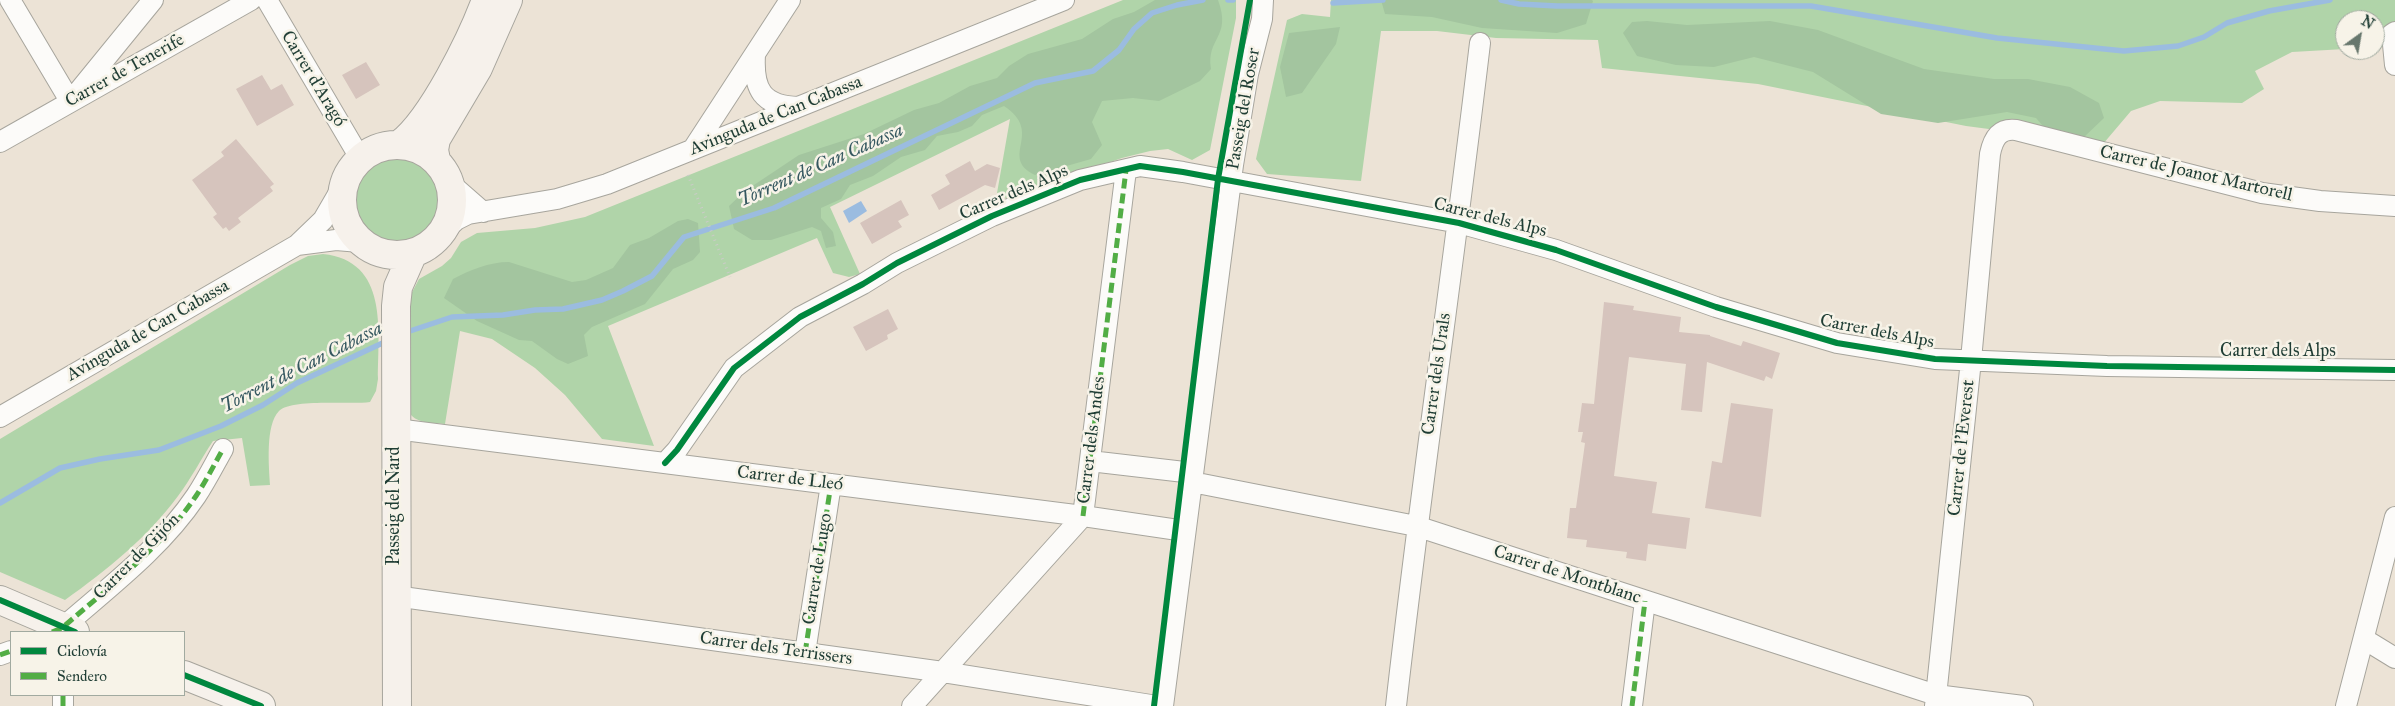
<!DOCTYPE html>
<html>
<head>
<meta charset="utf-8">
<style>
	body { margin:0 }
	#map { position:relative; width:2395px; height:706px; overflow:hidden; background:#ece3d6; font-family:"IM FELL Great Primer",serif }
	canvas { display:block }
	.legend { position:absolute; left:10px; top:631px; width:175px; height:65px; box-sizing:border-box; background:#f7f3e8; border:1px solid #a1aaa0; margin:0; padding:6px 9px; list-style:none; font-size:15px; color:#1f3d34 }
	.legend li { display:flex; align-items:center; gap:10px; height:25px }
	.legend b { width:25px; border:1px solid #a1aaa0 }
	.north { position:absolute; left:2335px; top:10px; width:50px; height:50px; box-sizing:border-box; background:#f7f3e8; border:1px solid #a1aaa0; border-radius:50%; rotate:32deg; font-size:14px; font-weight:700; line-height:20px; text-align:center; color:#1f3d34 }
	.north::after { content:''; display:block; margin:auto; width:18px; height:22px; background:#67776d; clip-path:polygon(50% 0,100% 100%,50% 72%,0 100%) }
</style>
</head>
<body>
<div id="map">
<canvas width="2395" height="706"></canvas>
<ul class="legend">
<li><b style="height:6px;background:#00873e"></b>Ciclovía</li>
<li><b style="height:6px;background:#52ad45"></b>Sendero</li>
</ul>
<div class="north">N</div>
</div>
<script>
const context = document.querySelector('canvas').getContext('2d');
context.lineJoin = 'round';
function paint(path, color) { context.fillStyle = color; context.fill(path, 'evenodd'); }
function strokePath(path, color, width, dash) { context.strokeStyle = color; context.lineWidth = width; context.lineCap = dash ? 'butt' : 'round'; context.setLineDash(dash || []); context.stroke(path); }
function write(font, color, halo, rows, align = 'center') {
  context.font = font + ' "IM FELL Great Primer",serif'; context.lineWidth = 5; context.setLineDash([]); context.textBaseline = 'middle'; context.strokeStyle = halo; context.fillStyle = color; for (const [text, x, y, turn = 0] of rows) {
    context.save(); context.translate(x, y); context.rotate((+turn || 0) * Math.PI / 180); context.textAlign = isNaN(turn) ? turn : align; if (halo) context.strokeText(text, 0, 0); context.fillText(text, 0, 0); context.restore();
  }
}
paint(new Path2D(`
	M1123 0H1236V18L1210 150 1192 160 1168 149 1150 151 1122 158 1006 198 997 193 1010 119 830 207 860 274 849 277 833 273 817 238 608 326 654 446 602 439 565 395 535 368 492 339 460 331 445 424C431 423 416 424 408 411L407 302 419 279 442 266 451 258 461 242 477 233 535 228 585 217Z
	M1331 0H2395V40L2392 47H2375V20H2345V49L2292 52 2255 71 2264 89 2242 103 2160 101 2131 111 2103 144 1966 126 1758 84 1602 68 1598 40 1496 38 1437 31H1381L1361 181 1267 174 1256 159 1287 20 1302 14 1330 17Z
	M354 200a42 42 0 1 1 84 0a42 42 0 1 1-84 0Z
	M323 254C389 261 378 330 378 379L376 391 370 402C350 405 292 398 279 411 265 425 269 467 270 485L250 486 242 438 213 441C201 459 191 479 178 496 147 538 107 570 65 600L0 572V439L290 265 308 256Z`), '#b0d4a9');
paint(new Path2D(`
	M1155 0H1218C1232 38 1206 37 1211 69L1200 81 1159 101 1133 98 1102 101 1092 122 1102 145 1091 159 1035 175C998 157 1045 133 1004 106L982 115 972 126 958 132 937 136 925 150 901 157 873 176 850 185 841 199 821 208V218L833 232 836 246 826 248 821 231 812 227 771 240H752L734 229 729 206 745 191 799 155 864 134 914 110 939 103 970 86 997 78 1009 66 1028 54 1082 39 1113 19 1134 12Z
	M1381 0H1592L1593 1 1586 24 1557 33 1482 28 1432 17 1385 14Z
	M1647 21 1687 25 1770 21 1818 30 1924 69 1994 79H2028L2070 87 2099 103 2104 118 2083 138 2050 134 2036 118 2007 112 1938 123 1881 114 1813 72 1754 57 1714 67 1676 65 1637 56 1623 33 1632 22Z
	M1340 27 1336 44 1302 93 1286 97 1280 67 1289 33Z
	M688 219 698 223 700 252 693 260 673 269 645 304 592 327 584 335 588 356 568 364 557 359 532 341 519 340 477 321 444 298 453 279C470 270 489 262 509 262L572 282 586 280 613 268 630 245 649 238 678 221Z`), '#a3c59f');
paint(new Path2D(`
	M861 201 867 211 849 223 843 211Z`), '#9bbce0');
strokePath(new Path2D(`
	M1228 0H1233
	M1501 0 1519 4 1557 6H1811L1997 38 2124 51 2178 46 2204 37 2227 23 2269 11 2330 0
	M1333 3 1383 0
	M404 333 452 317 503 315 535 310 563 309 602 300 623 291 652 276 684 237 774 208 1035 83 1093 71 1119 50 1134 29 1152 13 1177 5 1203 0
	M0 503 60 468 100 459 159 450 221 426 263 405 297 383 389 340`), '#9bbce0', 5.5);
paint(new Path2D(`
	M366 62 380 85 356 99 342 75Z
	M262 75 271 90 282 84 294 105 257 126 236 89Z
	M236 139 274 184 270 187 273 191 238 218 241 222 229 231 226 227 223 229 213 217 217 214 192 180 224 156 221 152Z
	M970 161 975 171 987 164 1000 168 995 188 985 185 939 210 931 195 950 184 945 175Z
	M901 200 909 215 898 221 902 227 872 244 860 223Z
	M1604 302 1634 306 1633 310 1681 317 1679 332 1710 335V336L1741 346 1743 341 1780 353 1772 379 1766 376 1764 381 1707 362 1702 412 1681 410 1686 364 1629 357 1614 476 1657 482 1652 513 1690 518 1686 549 1648 544 1646 561 1626 558 1627 552 1586 547 1587 540 1567 538 1570 508H1576L1585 443 1581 442 1583 432H1578L1582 403 1594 404Z
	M888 309 898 329 887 335 888 339 866 351 853 327Z
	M1731 403 1773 409 1761 517 1705 508 1712 461 1722 463Z`), '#d6c4bd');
const street = new Path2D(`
	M10 0 70 101
	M267 0 360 158
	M2395 32 2392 34 2395 65
	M755 55C753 89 762 106 798 107
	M78 92 153 0
	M0 142 251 0
	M693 149 790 0
	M451 184 483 212
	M445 230 456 220 468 214 557 199 607 184 1064 0
	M297 245 336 240 360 242
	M0 417 297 245 323 220 341 189
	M396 429 1083 516 1185 531
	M1090 461 1193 473
	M665 463 677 450 734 368 800 317 863 284 897 263 992 216 1080 180 1140 166 1183 172 1459 223 1556 250 1716 307 1837 343 1935 359 2107 366 2395 370
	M1192 482 1416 526 1936 695 2023 706
	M395 596 943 672 1157 706
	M52 632 62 628C109 587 161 548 196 496 206 481 214 465 223 449
	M2364 639 2395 658
	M805 653 831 484
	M0 655 11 651
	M63 706V695
	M912 706 1083 516 1126 170
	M1163 706 1233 165 1248 74 1262 19 1263 0
	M1396 706C1421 484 1454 264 1480 43
	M1632 706 1645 601
	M1935 706 1971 360 1990 154C1993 139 1999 128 2016 130L2262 193 2320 201 2395 206
	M2346 706 2395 517`);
const secondary = new Path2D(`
	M400 144C432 120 472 38 486 0
	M342 200a55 55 0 1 1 110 0a55 55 0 1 1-110 0Z
	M436 160 434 150 436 139 478 68 508 0
	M0 600 75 632
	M184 675 261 706
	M397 706 396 306 398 287 413 253`);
strokePath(street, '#a7a59d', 22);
strokePath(secondary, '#a7a59d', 30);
strokePath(new Path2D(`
	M688 175 730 277`), '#cbcbc8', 3, [1, 4]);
strokePath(street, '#fcfbf9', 20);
strokePath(secondary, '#f6f1eb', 28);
strokePath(new Path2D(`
	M1083 516 1126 170
	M52 632 62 628C109 587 161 548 196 496 206 481 214 465 223 449
	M805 653 831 484
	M0 655 11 651
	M63 706V695
	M1632 706 1645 601`), '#52ad45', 5, [10, 5]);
strokePath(new Path2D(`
	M665 463 677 450 734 368 800 317 863 284 897 263 992 216 1080 180 1140 166 1183 172 1459 223 1556 250 1716 307 1837 343 1935 359 2107 366 2395 370
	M0 600 75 632
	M184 675 261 706
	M1154 706 1218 179 1250 0`), '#00873e', 6);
write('18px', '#1f3d34', '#f7f3e8', [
	["Carrer de Tenerife",125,71,-29],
	["Carrer d'Aragó",313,79,59],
	["Passeig del Roser",1244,109,-80],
	["Avinguda de Can Cabassa",776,116,-22],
	["Carrer de Joanot Martorell",2196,174,13],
	["Carrer dels Alps",1014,193,-23],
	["Carrer dels Alps",1490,218,14],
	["Avinguda de Can Cabassa",148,331,-30],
	["Carrer dels Alps",1877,332,11],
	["Carrer dels Alps",2278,352],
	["Carrer dels Urals",1437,374,-82],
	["Carrer dels Andes",1092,440,-83],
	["Carrer de l'Everest",1962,448,-84],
	["Carrer de Lleó",790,479,7],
	["Passeig del Nard",395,506,-90],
	["Carrer de Gijón",137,557,-45],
	["Carrer de Lugo",818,569,-81],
	["Carrer de Montblanc",1567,575,18],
	["Carrer dels Terrissers",776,649,8]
]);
write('italic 19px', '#355860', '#f7f3e8', [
	["Torrent de Can Cabassa",821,166,-24],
	["Torrent de Can Cabassa",302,368,-27]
]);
</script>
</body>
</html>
